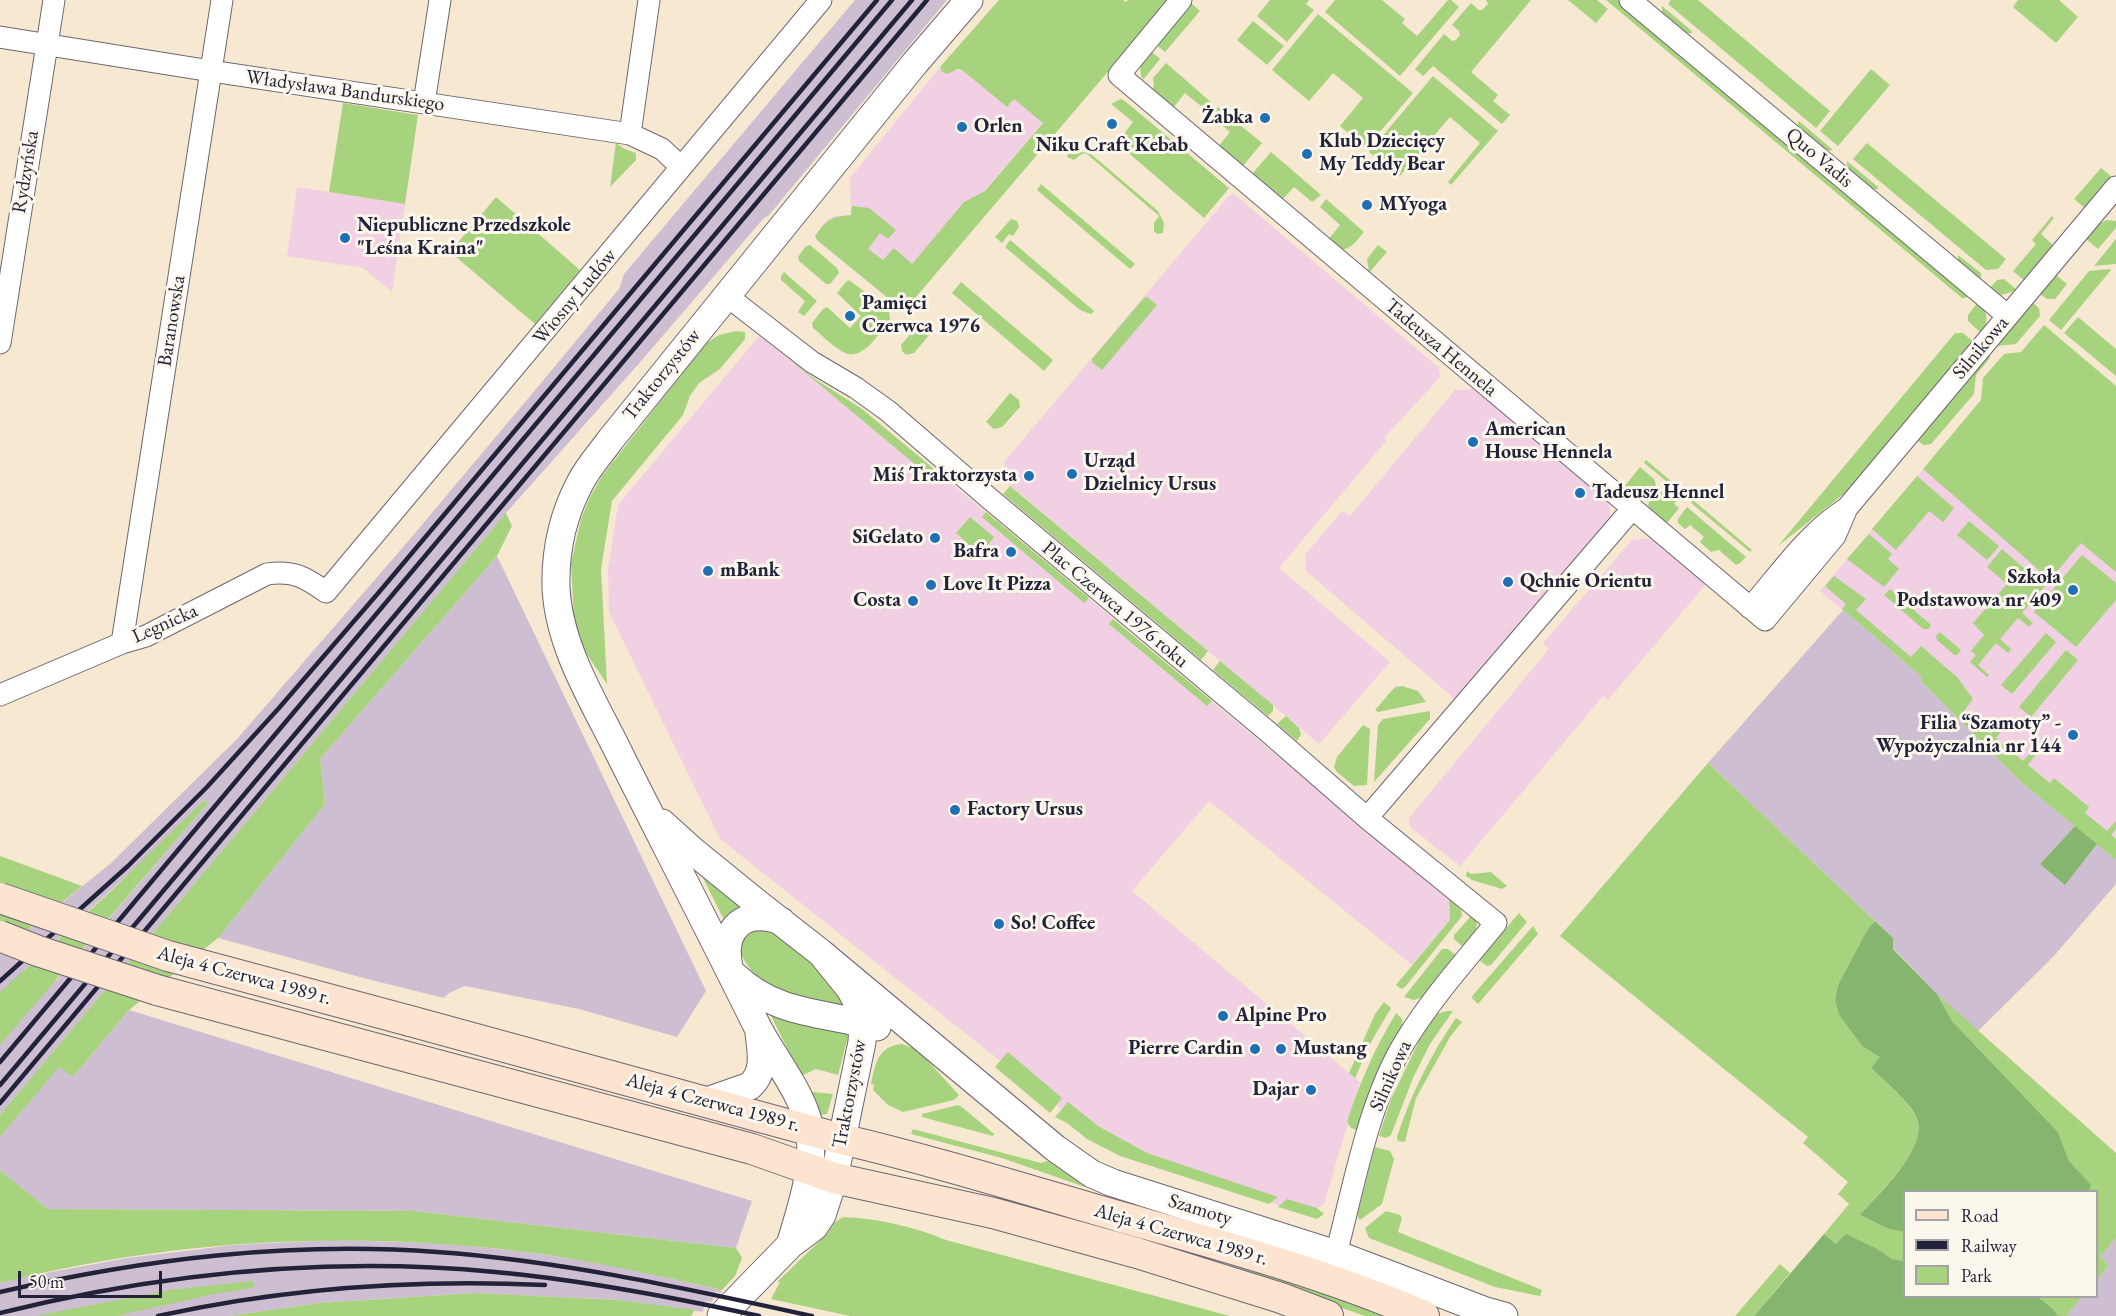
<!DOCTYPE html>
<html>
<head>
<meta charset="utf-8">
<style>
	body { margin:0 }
	#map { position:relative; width:2116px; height:1316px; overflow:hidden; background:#f7e8d2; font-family:"EB Garamond",serif }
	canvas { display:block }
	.legend { position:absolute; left:1903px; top:1190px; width:195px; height:108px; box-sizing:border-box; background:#fbf7ec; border:2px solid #a4a2a5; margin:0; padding:8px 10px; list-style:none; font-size:18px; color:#22223b }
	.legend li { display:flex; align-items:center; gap:12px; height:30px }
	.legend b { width:30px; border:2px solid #a4a2a5 }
	.scale { position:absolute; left:18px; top:1271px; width:144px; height:27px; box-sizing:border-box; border:3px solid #22223b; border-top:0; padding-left:8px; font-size:18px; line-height:21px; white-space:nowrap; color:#22223b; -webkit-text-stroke:4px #fbf7ec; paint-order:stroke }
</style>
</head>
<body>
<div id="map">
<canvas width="2116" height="1316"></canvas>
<ul class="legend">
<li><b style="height:8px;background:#fde4d1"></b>Road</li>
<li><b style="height:8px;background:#22223b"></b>Railway</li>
<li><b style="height:16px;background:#a7d37f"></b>Park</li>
</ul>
<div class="scale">50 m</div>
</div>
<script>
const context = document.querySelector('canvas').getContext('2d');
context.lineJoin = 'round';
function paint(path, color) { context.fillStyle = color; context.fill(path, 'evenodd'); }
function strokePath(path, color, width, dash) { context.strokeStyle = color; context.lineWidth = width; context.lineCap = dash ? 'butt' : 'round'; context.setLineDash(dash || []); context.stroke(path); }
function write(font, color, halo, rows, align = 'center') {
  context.font = font + ' "EB Garamond",serif'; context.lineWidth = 6; context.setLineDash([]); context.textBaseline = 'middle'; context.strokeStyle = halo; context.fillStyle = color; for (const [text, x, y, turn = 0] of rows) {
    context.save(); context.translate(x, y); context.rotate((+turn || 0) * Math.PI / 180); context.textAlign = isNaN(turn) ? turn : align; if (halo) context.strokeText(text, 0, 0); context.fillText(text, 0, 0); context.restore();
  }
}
paint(new Path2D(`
	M940 67 942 72 962 70 1007 107 1014 98 1043 122 891 301 817 240 815 236 826 221 835 216 851 215 850 178Z
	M297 187 405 204 392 292 363 268 287 256Z
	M1233 193 1438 367 1440 377 1384 438 1387 440 1279 568 1390 662 1319 744 1006 482 1004 462 1228 197Z
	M759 336 812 377 862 409 1449 899 1450 920 1412 965 1209 801 1132 891 1360 1082 1324 1204 1308 1214 1216 1185 1105 1144 720 839 609 612 608 570 618 505Z
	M2034 338 2116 406V840L1820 591Z
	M1476 389 1609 501 1611 521 1456 700 1306 571 1305 555 1342 511 1350 516 1455 390Z
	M1651 538 1706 584 1608 700 1603 696 1460 866 1410 827 1409 818 1549 649 1543 643 1632 540Z`), '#f1d0e3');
paint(new Path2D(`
	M855 0H947L769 215 763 219 642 360 506 513 0 1115V952L110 864 237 739 410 539 536 389 619 289 624 274ZM204 800 208 803 55 982 24 970 158 847Z
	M497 556 706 991 677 1037 579 1009 465 986 449 993 444 998 371 980 218 938 325 804 320 759Z
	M1843 610 1922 677 1920 680 2021 782 2075 826 2040 864 2065 884 2097 844 2116 860V884L2053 957 1977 1032 1937 994 1893 948V938L1708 763Z
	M129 1010 752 1201 736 1248 413 1211 48 1209 0 1170V1137L59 1066 73 1077Z
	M2116 1238V1316H2066L2082 1297 2096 1296 2097 1280 2109 1265 2100 1257Z
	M333 1240 439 1243 518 1251 596 1262 722 1290 721 1293 715 1292 712 1302 705 1301 703 1312 618 1300 475 1293 320 1303 228 1316H0V1283L19 1278 127 1258 234 1245Z`), '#cebed1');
paint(new Path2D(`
	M999 0H1123L1126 2 1128 0H1169L904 311 817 240 815 236C827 219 831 217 851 215L852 206 869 208 896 230 888 239 880 233 868 249 883 260 894 248 912 264 964 202 985 191 1043 123 1014 99 1007 107 962 70 958 69 947 74 942 72 940 67Z
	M1270 0H1309L1306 4 1314 10 1287 42 1257 16Z
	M1335 0H1382L1405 19 1402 23 1417 36 1448 0H1451L1459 7 1400 76 1325 12Z
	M1486 0H1531L1471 72 1498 95 1493 101 1510 115 1502 124 1433 66 1423 76 1415 69 1444 34 1452 41 1456 40 1460 35 1459 31 1452 25 1471 3 1479 10H1482L1488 4Z
	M1568 0H1597L1608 9 1596 23Z
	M1606 0H1618L1969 293 1966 298H1962Z
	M1671 0H1698L1830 111 1816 128 1668 4Z
	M2018 0H2059L2078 17 2056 43 2013 7Z
	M1190 2 1200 11 1165 52 1155 44Z
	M1662 6 1692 31V33L1683 34 1662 16Z
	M1318 14 1413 93 1366 148 1340 126 1363 98 1333 73 1309 101 1272 70Z
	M1253 21 1284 46 1267 65 1237 40Z
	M1150 50 1160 59 1143 80C1137 68 1142 60 1150 50Z
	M1166 63 1212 103 1206 110 1185 93 1173 108 1151 90 1154 86 1153 78Z
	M1871 69 1890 85 1838 146 1820 131Z
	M1433 76 1498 131 1451 185 1448 182 1480 143 1450 117 1399 177 1369 152Z
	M1121 99 1126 102 1229 188 1204 218 1117 143 1133 122 1111 104Z
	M343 103 418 115 405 204 329 192Z
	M1218 107 1262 143 1242 167 1218 147 1230 132 1212 117 1211 114Z
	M1798 121 1800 122 1833 150 1826 151 1798 131Z
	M616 143 625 149 636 153V160L610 187Z
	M1867 143 2006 259 1998 269 1986 270 1853 159Z
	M1075 150 1091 154 1158 211 1164 223 1163 233 1157 234 1154 231V223L1159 216 1087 154 1083 153 1074 160 1067 157 1068 151Z
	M1271 152 1321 195 1312 202 1294 187 1282 200 1252 174Z
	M1847 161 1878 187V189H1868L1847 169Z
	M2101 168 2112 177 2086 209 2074 199Z
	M1041 184 1135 264 1130 269 1037 190Z
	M496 197 580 270 535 324 450 252Z
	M1326 199 1364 232C1357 240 1352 249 1340 250L1328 240 1340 225 1320 207Z
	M2052 216 2054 218 2041 234 2054 246 2025 281 2013 271 2036 244 2032 240Z
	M1011 219 1017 221 1019 227 1013 236 1009 234 1002 243 995 237Z
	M2106 220 2116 221V228L2098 249 2086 239 2098 225Z
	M2116 239V264L2094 266Z
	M1010 240 1094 311 1091 314 1080 310 1005 247Z
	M810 245 837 268 839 273 830 284H826L799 261 798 257 805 247Z
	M1378 245 1387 252 1369 273 1367 259Z
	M1958 255 1981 273V279L1979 282 1958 265Z
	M2109 269 2111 270 2061 330 2049 320 2089 271Z
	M784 272 817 301 804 316 798 312 805 301 781 280V276Z
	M2056 275 2067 284 2055 299H2047L2040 294Z
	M2004 279 2017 290 2002 295 1988 290 1997 280Z
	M849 280 889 310 890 319C880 332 863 363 843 352 832 346 822 335 813 328L812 323 823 309 827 307 850 328 861 316 837 293 846 282Z
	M961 282 1053 360 1044 371 952 293Z
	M1147 297 1157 305 1102 370 1092 362V359L1144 298Z
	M1979 301C1987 311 1990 322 1981 333L1968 321V315Z
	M2033 303 2039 308 2040 316 2016 344 1997 346Z
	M2078 317 2116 349V376L2064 333Z
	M920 323 928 325 930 334 914 353 906 355 902 351 901 345Z
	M2044 325 2116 386V572L2081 543 2022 613 2033 623 2029 627 2018 618 2000 639 2011 649 2008 653 1996 643 1978 665 1989 675 1987 677 1970 662 1976 655 1971 651 1984 635 1973 623 2007 584 1987 567 2002 549 2033 576 2039 570 1923 469 1981 400 1983 378 2004 354 2021 352Z
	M736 331 745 332V339L720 369 699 383 690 396 683 415 612 501 601 569 607 684 581 646 574 619 571 563 581 519 590 497 602 476 705 344 719 335Z
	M1955 333H1963L1974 342 1850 489 1778 546Z
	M783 354 812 377 862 409 940 474 935 481Z
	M1990 354V358L1976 375 1974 394 1931 444 1923 445 1917 440Z
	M1010 393 1019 400 1020 407 1002 427 994 429 986 422Z
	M1646 460 1689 496 1687 498 1644 463Z
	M1640 467 1654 479 1656 485 1641 499 1624 487Z
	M1917 476 1954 508 1943 522 1929 511 1896 550 1872 529Z
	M1010 486 1208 651 1201 660 1003 494Z
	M1666 491 1678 499 1674 504 1679 508 1667 523 1650 509 1648 505C1650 498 1659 491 1666 491Z
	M1693 500 1752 550 1750 552 1691 503Z
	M1687 507 1746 557 1740 563 1736 565 1719 550 1711 552 1700 542 1704 537 1690 525 1685 529 1678 523V519Z
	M986 512 1089 598 1084 603 982 517Z
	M506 513 512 526 497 556 320 759 325 804 218 938 129 1010 73 1077 59 1067 0 1137V1115Z
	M970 517 994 537 982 553 977 552 956 533Z
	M1969 521 1999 546 1987 560 1957 535Z
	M1869 534 1892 554 1888 559 1899 569 1884 587 1847 559Z
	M2082 555 2116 583V600L2076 647 2034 612Z
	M1834 576 1866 599 1856 610 1911 657 1921 646 1957 677 1973 699 1964 711 1991 734 2001 723 2005 726 1996 738 2023 761 2033 750 2037 753 2028 765 2050 783 2054 778 2089 807 2085 813 2107 831 2116 821V829L2111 835 2116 839V860L2021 782 1920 680 1922 677 1842 609 1846 604 1825 586Z
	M1890 589 1931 625 1928 629H1923L1884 595Z
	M1113 619 1212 701 1207 706 1109 624Z
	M1940 632 1961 650 1957 655H1954L1937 640 1936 636Z
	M2046 633 2056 642 2012 694 2001 685Z
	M2066 650 2078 660 2031 717 2019 707Z
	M1220 661 1273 705V711L1268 716 1213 670Z
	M1402 686 1418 691 1426 702 1378 712 1375 710 1395 687Z
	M1430 711V719L1374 782 1378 725 1383 719Z
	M1286 716 1299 728 1301 734 1297 741 1277 724Z
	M1363 725 1370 729 1367 785 1354 786 1337 772 1334 767 1337 757Z
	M1708 763 1875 921 1867 930 1838 985 1835 1000 1839 1015 1862 1046 1881 1057 1871 1068C1884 1081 1911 1102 1917 1120 1928 1149 1878 1193 1860 1215L1889 1229 1904 1232V1261L1892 1259 1879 1250 1836 1244 1824 1234 1849 1204 1838 1194 1848 1182 1803 1143 1808 1137 1560 936Z
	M204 800 208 803 0 1045V992L109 893Z
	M0 856 82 886 0 952Z
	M696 864 744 905 734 911 724 920Z
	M1467 871 1471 874 1491 872 1507 886 1502 889 1472 880 1466 876Z
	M1449 899 1461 910 1462 916 1405 987 1401 989 1396 985 1450 920Z
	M1519 913 1527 922 1491 965 1487 966 1479 960Z
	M1472 915 1477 920 1476 931 1463 947 1454 939V935Z
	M1533 926 1538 934 1478 1004 1472 998 1473 995Z
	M769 927 829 977 846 1008C801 997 759 998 739 949L743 933Z
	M1442 949H1448L1456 955 1423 997 1414 1000 1404 997Z
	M1937 994 2116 1153V1238L2100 1257 2109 1265 2097 1280 2096 1192 2089 1191 2090 1185 2069 1161 2058 1132 1952 1021Z
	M1384 1002 1391 1008 1371 1042 1355 1078 1349 1073 1375 1014Z
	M768 1010 849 1033 838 1075 816 1069 801 1076Z
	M1447 1011H1453L1430 1044 1413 1078 1391 1135 1386 1138 1379 1136 1391 1099 1420 1039 1436 1014Z
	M1396 1013 1402 1019 1403 1028 1373 1087 1357 1130 1351 1128 1347 1122C1359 1084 1375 1048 1396 1013Z
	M1456 1018 1462 1022 1450 1037 1416 1098 1405 1142 1398 1141 1397 1137C1411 1094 1430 1056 1456 1018Z
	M902 1044 918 1050 959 1095 954 1100 903 1112 888 1105 873 1090 874 1085 871 1084C875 1064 878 1046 902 1044Z
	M1008 1052 1062 1098 1050 1113 995 1067Z
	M814 1092 833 1094 827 1114 820 1115 809 1094Z
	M1068 1102 1098 1126 1147 1153 1278 1197 1269 1204 1120 1156 1087 1139 1067 1123 1055 1117Z
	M958 1105 962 1107 994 1134 993 1136 922 1117V1114Z
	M913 1129 1041 1163 1051 1160 1086 1184 1085 1187 1002 1158 911 1134Z
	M1375 1147 1390 1151 1394 1159 1382 1204 1360 1220 1357 1216Z
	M0 1170 48 1209 413 1211 736 1248 742 1258 735 1276 722 1290C654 1275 587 1259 517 1251 346 1230 168 1240 0 1283Z
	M1287 1199 1317 1208 1324 1214 1317 1219 1278 1207Z
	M1386 1211 1400 1215 1402 1218 1398 1232 1542 1290 1540 1296 1495 1287 1369 1238 1365 1228Z
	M843 1217C876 1218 915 1227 946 1240L1230 1316H850L771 1299 780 1282H777L827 1234 834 1223Z
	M1780 1264 1790 1273 1754 1316H1735Z
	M1228 1265 1305 1284 1392 1316H1365L1227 1268Z
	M253 1281V1288L214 1294 117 1316H35L169 1290Z
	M475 1293 618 1300 695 1310 691 1316H228L320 1303Z
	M2038 1297H2082L2066 1316H2058L2052 1308Z`), '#a7d37f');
paint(new Path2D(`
	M2075 826 2097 844 2065 885 2040 864Z
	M1875 921 1893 938V949L1937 994 1952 1021 2058 1132 2069 1161 2091 1185 2089 1191 1904 1192V1232L1889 1229 1860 1215C1878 1194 1928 1149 1917 1119 1911 1102 1884 1081 1871 1068L1880 1057 1862 1046 1839 1015 1835 1000 1838 985 1867 930Z
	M1824 1234 1836 1244 1846 1234 1879 1250 1892 1259 1904 1261V1296L2038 1297 2052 1308 2058 1316H1754Z`), '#85b56e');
const minor = new Path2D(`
	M1181 0 1119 75 1765 620 1835 536 1847 508 2116 187
	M1630 0 2008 316
	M0 37 211 71 630 134 662 149 681 167
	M424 103 440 0
	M630 134 649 0
	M727 296 812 362 856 388 888 411 990 499 1266 730 1367 818 1496 923C1465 961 1432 998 1406 1040 1369 1099 1354 1186 1336 1254
	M0 343 54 0
	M1750 608C1780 574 1808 532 1847 508
	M122 643 222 0
	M0 695 122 643 146 636 267 574C293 570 305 577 326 592L821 0
	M1367 818 1632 509`);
const tertiary = new Path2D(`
	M662 823 693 851 757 903 821 953 850 989 858 1004 863 1022 862 1042 834 1178 822 1215 814 1227 790 1245 721 1316
	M821 953 1055 1148 1092 1174 1113 1183 1336 1254 1486 1311 1504 1316
	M729 967C721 928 744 908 781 921
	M735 976C777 1016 826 1012 877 1027
	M707 1101 750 1086C766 1071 761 1053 759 1033
	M790 1245C801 1208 816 1166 809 1126 804 1095 771 1054 757 1026 713 937 667 848 622 759 596 705 559 649 556 588 555 552 563 515 580 483 588 467 601 453 611 439L915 63 969 0`);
const secondary = new Path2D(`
	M157 990 752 1149 834 1178 993 1213 1137 1253 1281 1298 1328 1316
	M410 1021 841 1139C935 1161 1028 1190 1121 1217 1223 1246 1326 1274 1424 1316`);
strokePath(minor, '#6d6770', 23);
strokePath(tertiary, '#6d6770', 29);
strokePath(secondary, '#6d6770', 32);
strokePath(minor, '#fff', 21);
strokePath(tertiary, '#fff', 27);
strokePath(secondary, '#fde4d1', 30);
strokePath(new Path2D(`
	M0 981 128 866 207 787 279 708 380 591 877 0
	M0 1062 892 0
	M0 1085 912 0
	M0 1103 927 0
	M0 1292C144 1259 289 1241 437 1252 564 1261 688 1289 812 1316
	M0 1313C162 1273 328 1256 495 1272 584 1280 672 1297 759 1316
	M158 1316C285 1288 415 1279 545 1285`), '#22223b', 4.5);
const secondaryBridge = new Path2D(`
	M0 898 168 956 410 1021
	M0 936 38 951 157 990`);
strokePath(secondaryBridge, '#6d6770', 32, []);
strokePath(secondaryBridge, '#fde4d1', 30);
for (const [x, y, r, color] of [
	[1265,118,6,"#1f6fb2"],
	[1112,124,6,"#1f6fb2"],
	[962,127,6,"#1f6fb2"],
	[1307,154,6,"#1f6fb2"],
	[1367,205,6,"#1f6fb2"],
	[345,238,6,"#1f6fb2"],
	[850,316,6,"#1f6fb2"],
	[1473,442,6,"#1f6fb2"],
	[1072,474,6,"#1f6fb2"],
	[1029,476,6,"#1f6fb2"],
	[1580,493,6,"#1f6fb2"],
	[935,538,6,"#1f6fb2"],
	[1011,552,6,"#1f6fb2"],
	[708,571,6,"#1f6fb2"],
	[1508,582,6,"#1f6fb2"],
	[931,585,6,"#1f6fb2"],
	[2073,590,6,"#1f6fb2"],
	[913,601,6,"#1f6fb2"],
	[2073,735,6,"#1f6fb2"],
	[955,810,6,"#1f6fb2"],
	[999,924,6,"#1f6fb2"],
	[1223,1016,6,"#1f6fb2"],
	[1255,1049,6,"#1f6fb2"],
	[1281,1049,6,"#1f6fb2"],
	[1311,1090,6,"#1f6fb2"]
]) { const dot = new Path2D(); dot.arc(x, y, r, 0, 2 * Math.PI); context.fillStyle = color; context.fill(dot); strokePath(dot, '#fbf7ec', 2); }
write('20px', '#22223b', '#fbf7ec', [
	["Władysława Bandurskiego",345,91,8],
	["Quo Vadis",1819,158,40],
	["Rydzyńska",26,172,-81],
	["Wiosny Ludów",575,297,-50],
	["Baranowska",172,321,-81],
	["Tadeusza Hennela",1441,348,40],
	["Silnikowa",1981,348,-50],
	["Traktorzystów",662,375,-51],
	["Plac Czerwca 1976 roku",1115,605,40],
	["Legnicka",165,624,-24],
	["Aleja 4 Czerwca 1989 r.",244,976,15],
	["Silnikowa",1391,1076,-66],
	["Traktorzystów",850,1094,-79],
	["Aleja 4 Czerwca 1989 r.",713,1103,15],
	["Szamoty",1200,1210,17],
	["Aleja 4 Czerwca 1989 r.",1181,1235,16]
]);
write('bold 20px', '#22223b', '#fbf7ec', [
	["Żabka",1253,118,"right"],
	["Orlen",974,127],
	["Klub Dziecięcy",1319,142],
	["My Teddy Bear",1319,165],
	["Niku Craft Kebab",1112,146,"center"],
	["MYyoga",1379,205],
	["Niepubliczne Przedszkole",357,226],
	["\"Leśna Kraina\"",357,249],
	["Pamięci",862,304],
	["Czerwca 1976",862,327],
	["American",1485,430],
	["House Hennela",1485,453],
	["Urząd",1084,462],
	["Dzielnicy Ursus",1084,485],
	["Miś Traktorzysta",1017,476,"right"],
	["Tadeusz Hennel",1592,493],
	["SiGelato",923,538,"right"],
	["Bafra",999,552,"right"],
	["mBank",720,571],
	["Szkoła",2061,578,"right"],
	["Podstawowa nr 409",2061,601,"right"],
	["Qchnie Orientu",1520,582],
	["Love It Pizza",943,585],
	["Costa",901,601,"right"],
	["Filia “Szamoty” -",2061,724,"right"],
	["Wypożyczalnia nr 144",2061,747,"right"],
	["Factory Ursus",967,810],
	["So! Coffee",1011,924],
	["Alpine Pro",1235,1016],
	["Pierre Cardin",1243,1049,"right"],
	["Mustang",1293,1049],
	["Dajar",1299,1090,"right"]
], 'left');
</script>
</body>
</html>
